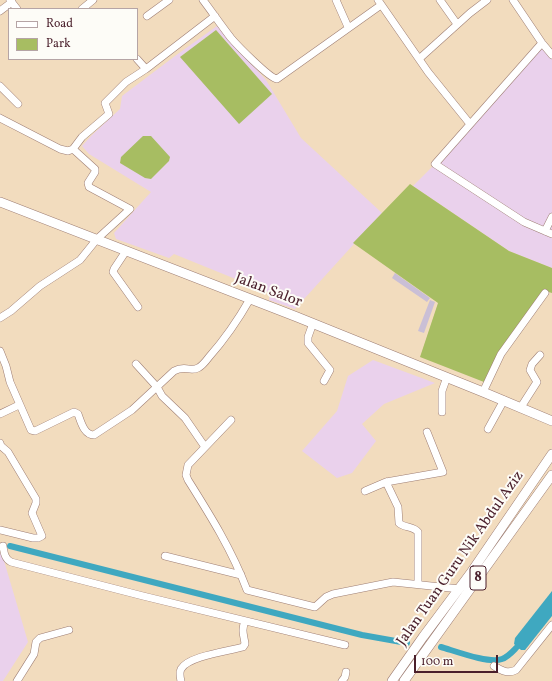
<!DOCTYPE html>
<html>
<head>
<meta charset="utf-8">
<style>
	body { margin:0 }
	#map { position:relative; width:552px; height:681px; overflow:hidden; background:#f2dcbe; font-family:Vollkorn,serif }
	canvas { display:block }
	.legend { position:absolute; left:8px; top:8px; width:130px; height:52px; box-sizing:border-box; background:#fdfcf7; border:1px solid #b5a4a5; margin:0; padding:5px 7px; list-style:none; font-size:12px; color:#4a1f2b }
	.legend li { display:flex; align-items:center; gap:8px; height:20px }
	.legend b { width:20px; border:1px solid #b5a4a5 }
	.scale { position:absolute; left:414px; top:655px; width:84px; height:18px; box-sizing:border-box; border:2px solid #4a1f2b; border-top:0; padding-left:5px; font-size:12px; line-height:14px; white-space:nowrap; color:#4a1f2b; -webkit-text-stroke:3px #fdfcf7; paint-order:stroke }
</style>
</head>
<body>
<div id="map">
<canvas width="552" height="681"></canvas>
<ul class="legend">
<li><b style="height:5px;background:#fff"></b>Road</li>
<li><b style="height:11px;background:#a7bd62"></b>Park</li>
</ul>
<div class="scale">100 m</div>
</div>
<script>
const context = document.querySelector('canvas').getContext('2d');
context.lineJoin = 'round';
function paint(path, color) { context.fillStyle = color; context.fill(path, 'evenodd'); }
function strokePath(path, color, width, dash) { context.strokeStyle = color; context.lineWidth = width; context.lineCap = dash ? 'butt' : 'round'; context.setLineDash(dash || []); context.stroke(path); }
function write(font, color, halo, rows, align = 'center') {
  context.font = font + ' Vollkorn,serif'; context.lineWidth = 4; context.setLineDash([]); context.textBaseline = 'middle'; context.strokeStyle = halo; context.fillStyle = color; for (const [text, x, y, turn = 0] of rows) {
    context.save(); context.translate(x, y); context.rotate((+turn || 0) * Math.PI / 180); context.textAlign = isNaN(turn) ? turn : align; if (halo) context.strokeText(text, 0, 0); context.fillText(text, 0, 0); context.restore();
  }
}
paint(new Path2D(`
	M217 26 266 80 301 138 382 213 295 309 269 300 270 293 174 254 169 258 116 239 114 233 151 192 89 154 82 146 92 135 120 109 122 96 175 56Z
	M542 43 552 55V268L509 251 413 186 435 164Z
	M373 360 435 383 384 404 362 424 376 441 352 473 337 478 302 451 337 411 348 376Z
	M0 553 2 554 28 642 3 681H0Z`), '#ead1ec');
paint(new Path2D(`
	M395 273 430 298 427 302 392 278Z
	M430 300 435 302 424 333 418 331Z`), '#cabfd6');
paint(new Path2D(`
	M216 30 272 94 239 124 180 57Z
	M143 136H151L170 157 169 161 151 179 145 178 120 163 121 157Z
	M410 184 509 251 552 268V293L545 291C523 320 499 349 484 382L420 357 438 303 353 243Z`), '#a7bd62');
paint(new Path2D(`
	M552 591V616L525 650H521L514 644 515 638Z`), '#3fa8c0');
strokePath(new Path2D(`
	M10 546 362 635 407 643
	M441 647C455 651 489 664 502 659 508 657 513 651 517 647`), '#3fa8c0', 6);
const minor = new Path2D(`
	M10 0 17 9
	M203 0C212 12 221 25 231 38 237 45 269 78 277 79L381 5
	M336 0 348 27
	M378 0 428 72 470 124
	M440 0 457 24
	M513 0 542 43 552 55
	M82 9 93 0
	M0 11 12 2
	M147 16 169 0
	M542 43 435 164 524 222 552 234
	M137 59 146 69
	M419 59 470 13 487 0
	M0 86 18 104
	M0 118 60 149 68 151 73 149 82 137 109 114 105 103 126 82 146 69 215 16
	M545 231 552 217
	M126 251 114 269 113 272 138 307
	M0 318 11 311 40 286 80 260 97 239 130 209 89 187 88 183 95 172V169L73 149
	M313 323 308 337V343L330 370 324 381
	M0 351 6 366 10 382 31 430 35 431 74 412 78 414C81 422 84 435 94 435L132 410 174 371C185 365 190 372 198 368 202 366 206 361 209 357 225 339 238 320 250 299
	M136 364 157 387 162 396 185 418 205 447
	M483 392 501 354 545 293
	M521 407 537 382 530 370 532 364 540 355
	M442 412V391L447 377
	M0 414 19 405
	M231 420 188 465 186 475 188 480C210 515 232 550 247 590L315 607 326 597 333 594 393 582 460 589
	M488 429 504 400
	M0 443 1 446 8 452 36 499V503L32 513 42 536 38 538H33L0 530
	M386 482 398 507 399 523C404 528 413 526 418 532V584
	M365 491 386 482 443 472 427 432
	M3 546C4 553 5 559 11 562L143 596 345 645
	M165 556 241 575
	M494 666C502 671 508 674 516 670L552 625
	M17 681 34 654 36 642 40 638 69 630
	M181 681C180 677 179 673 181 669 188 656 229 651 243 647L245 644C244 635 241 631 245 621
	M342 681 345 677 346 672`);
const major = new Path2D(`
	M0 202 297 317 483 392 552 421
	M392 681 423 637 470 574 552 454
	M404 681 552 475`);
strokePath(minor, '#9e7e74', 8);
strokePath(major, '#9e7e74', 10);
strokePath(minor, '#fff', 7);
strokePath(major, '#fff', 9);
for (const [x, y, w] of [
	[478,578,16]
]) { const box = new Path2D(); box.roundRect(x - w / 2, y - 12, w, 24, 3); context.fillStyle = '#fdfcf7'; context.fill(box); strokePath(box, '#4a1f2b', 1); }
write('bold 14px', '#4a1f2b', null, [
	["8",478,578]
]);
write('15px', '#4a1f2b', '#fdfcf7', [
	["Jalan Salor",268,291,21],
	["Jalan Tuan Guru Nik Abdul Aziz",461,559,-55]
]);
</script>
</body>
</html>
